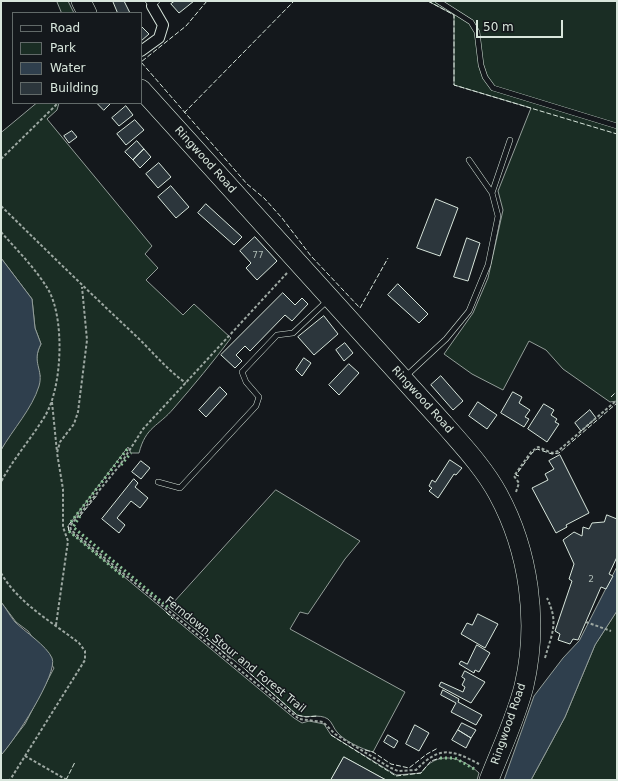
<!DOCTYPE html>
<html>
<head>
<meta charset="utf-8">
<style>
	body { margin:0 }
	#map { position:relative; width:618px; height:781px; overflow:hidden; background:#14181c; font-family:"DejaVu Sans",sans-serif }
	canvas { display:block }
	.frame { position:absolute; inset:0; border:2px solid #d8e6dc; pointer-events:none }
	.legend { position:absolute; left:12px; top:12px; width:130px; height:92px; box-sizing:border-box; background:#14181c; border:1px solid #626a69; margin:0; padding:5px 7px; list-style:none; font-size:12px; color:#d8e6dc }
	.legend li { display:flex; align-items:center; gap:8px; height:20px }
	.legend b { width:20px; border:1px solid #626a69 }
	.scale { position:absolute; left:476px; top:20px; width:87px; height:18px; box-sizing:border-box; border:2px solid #d8e6dc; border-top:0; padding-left:5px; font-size:12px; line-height:14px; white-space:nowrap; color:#d8e6dc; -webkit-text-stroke:3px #14181c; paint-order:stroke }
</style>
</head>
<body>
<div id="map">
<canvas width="618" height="781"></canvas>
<div class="frame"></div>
<ul class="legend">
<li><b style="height:5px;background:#14181c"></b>Road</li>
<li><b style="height:11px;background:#1a2d24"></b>Park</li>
<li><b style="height:11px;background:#2f3f4d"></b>Water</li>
<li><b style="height:11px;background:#2c363c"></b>Building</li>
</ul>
<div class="scale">50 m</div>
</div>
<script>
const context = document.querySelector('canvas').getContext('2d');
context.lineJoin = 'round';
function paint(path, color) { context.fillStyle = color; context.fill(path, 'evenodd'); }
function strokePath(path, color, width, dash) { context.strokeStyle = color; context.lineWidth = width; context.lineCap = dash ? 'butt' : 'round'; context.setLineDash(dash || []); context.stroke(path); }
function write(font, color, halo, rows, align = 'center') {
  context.font = font + ' "DejaVu Sans",sans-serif'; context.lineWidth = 3; context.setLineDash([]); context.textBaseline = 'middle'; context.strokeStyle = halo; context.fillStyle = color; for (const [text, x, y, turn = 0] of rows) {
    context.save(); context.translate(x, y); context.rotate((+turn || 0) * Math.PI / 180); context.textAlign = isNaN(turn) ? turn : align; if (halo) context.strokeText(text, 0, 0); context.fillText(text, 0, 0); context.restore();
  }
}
const green = new Path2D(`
	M57 1H68L74 13H62Z
	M428 1H617V401L610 402 563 369 546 350 529 341 503 390 472 374 444 354 473 313 488 278 503 210 498 191 531 108 454 85V15Z
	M37 103H59L57 110 47 119 152 246 145 254 158 268 146 280 183 315 194 304 231 338C213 362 194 385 174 408 158 427 146 426 139 453H131L128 447 71 522 68 526 69 531 294 718 302 723 309 721 324 724 331 735 396 775 421 773C436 750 461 756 479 773L477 780H386L344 757 331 780H1V755L25 724 54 668 28 631 16 622 1 602V450L40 376C36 364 35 355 41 344L35 328 32 299 1 258V133Z
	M276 490 360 541 345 559 308 614 300 612 290 629 405 692 373 752C362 749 344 741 337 732 334 729 332 722 328 719 319 713 307 719 297 715L245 669 169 608Z
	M617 611V780H531L565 717 595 645Z`);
paint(green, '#1a2d24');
strokePath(green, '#939e99', 1);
const water = new Path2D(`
	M1 258 32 299 35 328 41 344C31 363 44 369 39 386 32 409 13 429 1 450Z
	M617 567V611L595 645 565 717 531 780H504L534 696 563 658 579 641Z
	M1 602C6 608 10 616 15 622 24 631 47 646 52 658 59 673 13 743 1 755Z`);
paint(water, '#2f3f4d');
strokePath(water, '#939e99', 1);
const building = new Path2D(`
	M113 1H124L130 13H118Z
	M175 1H194L179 13 171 4Z
	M141 26 149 34 141 41Z
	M97 103H111L104 110Z
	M126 106 133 115 119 126 112 118Z
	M135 120 144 130 126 145 117 134Z
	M72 131 77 137 69 143 64 136Z
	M137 141 144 149 133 160 125 152Z
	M144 149 151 157 140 168 133 160Z
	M159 163 171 177 158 188 146 174Z
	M171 186 189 207 176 218 158 197Z
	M436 199 458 208 440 256 417 248Z
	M206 204 242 237 234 245 198 213Z
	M255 237 277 261 257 280 246 268 251 263 240 251Z
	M467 238 480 243 468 281 454 277Z
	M398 284 428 314 419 323 388 295Z
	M283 293 295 305 302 298 308 304 292 321 285 315 250 351 245 346 236 355 242 361 235 368 221 355Z
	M324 316 338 334 314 355 298 337Z
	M345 343 353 353 344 361 336 350Z
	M304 358 311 363 302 376 296 370Z
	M349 364 359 373 339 395 329 385Z
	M441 376 463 401 453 410 431 385Z
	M220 387 227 394 206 417 199 410Z
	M513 392 522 397 519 403 530 410 525 417 529 419 524 427 501 413Z
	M478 402 497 415 487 429 469 416Z
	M544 404 554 410 551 415 557 419 555 422 559 424 547 442 528 429Z
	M590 410 596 418 581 431 575 423Z
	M560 455 589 513 566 525 567 527 556 533 532 488 548 480 545 474 554 469 549 461Z
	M450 460 462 468 456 475 454 474 438 498 429 491 432 488 429 486 432 480 435 482Z
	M141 461 150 468 141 479 132 472Z
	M134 479 138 483 135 487 148 498 140 508 131 501 117 518 125 525 119 533 102 519Z
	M607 515 617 519V557L609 574 613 576 606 589 601 587 578 640 573 639 570 644 558 640 560 634 555 631 572 581 569 579 574 564 563 540 574 532 582 536 583 527 589 529 592 523 604 522Z
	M478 614 498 624 485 648 461 634 467 623 472 625Z
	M477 645 490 653 479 672 475 670 474 673 459 664 461 661 467 664Z
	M465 671 485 682 471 703 439 686 441 682 463 692 465 687 462 685 465 679 462 677Z
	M443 690 459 699 458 702 482 715 476 725 451 712 456 703 441 695Z
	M462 723 476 730 471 738 458 730Z
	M415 725 429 733 419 751 406 744Z
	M458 730 471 738 466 748 452 740Z
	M388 735 398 741 394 748 384 742Z
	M344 757 366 769 386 780H331Z`);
paint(building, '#2c363c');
strokePath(building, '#d8e6dc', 1);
const lane = new Path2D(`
	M148 1 152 6 157 1
	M438 1 471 22 477 32 481 65 485 77 493 88 617 126
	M492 193 510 140
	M405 377 446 339 469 311 488 265 498 216 492 193 469 160
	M158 482 180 488 256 406 259 397 246 382 242 372 277 335 293 333 328 300`);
const street = new Path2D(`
	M141 51 159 38 163 25 152 6`);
const highway = new Path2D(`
	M81 1 87 13
	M141 89 444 424C463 446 484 468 498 494 529 551 539 622 524 686 516 718 501 749 489 780`);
strokePath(lane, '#d8e6dc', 6);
strokePath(street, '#d8e6dc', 12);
strokePath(highway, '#d8e6dc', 20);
strokePath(new Path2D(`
	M1 159 58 103
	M1 206C46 250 90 293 135 335 152 351 167 370 186 383
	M1 232C17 250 37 270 49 291 65 321 62 388 45 416 31 439 13 459 1 482
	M287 273 143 429 120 465 70 526 71 530 299 719 323 722 335 734 389 767 398 771 416 770C439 746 451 749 479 764
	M52 402 57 452
	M516 492 519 483 514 476 531 452 538 447 552 453 558 451 617 400
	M1 573C18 603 52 622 79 643L85 651V660L10 780
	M586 622 611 631
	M56 625 68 541 63 527V489L57 453 60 442 74 424 78 412 87 340 82 287
	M545 658C552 633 559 623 547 598
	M25 756 67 780`), '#9da8a2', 2, [3, 2]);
strokePath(lane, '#14181c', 5);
strokePath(street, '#14181c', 10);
strokePath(highway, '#14181c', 19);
strokePath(new Path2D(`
	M121 465 131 453
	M80 516 73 527 169 608
	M71 522 129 447
	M69 531 124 577
	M440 758H455L476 770`), '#8ac095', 3, [2, 3]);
strokePath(new Path2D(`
	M207 1 186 26 141 62 247 184 264 198 282 218 311 256 360 308 388 258
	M428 1 454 15V85L617 134
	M184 113 294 1
	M611 397 617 391
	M519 476 516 475 532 453 537 449 552 454 559 453 617 403
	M80 516 98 494
	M69 531 68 526 71 522
	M166 612 173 619
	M195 628 232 660
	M245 669 297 715 306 717 317 716
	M331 735 396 776 421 773 431 761 440 758
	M365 750 373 752 391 764 409 768 427 754 438 748
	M66 780 75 762`), '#d8e6dc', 1, [5, 2]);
write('9px', '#adbab4', null, [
	["77",258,256],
	["2",591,580]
]);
write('11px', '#d8e6dc', '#14181c', [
	["Ringwood Road",205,160,48],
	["Ringwood Road",422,400,48],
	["Ferndown, Stour and Forest Trail",235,655,39],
	["Ringwood Road",509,724,-71]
]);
</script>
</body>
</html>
